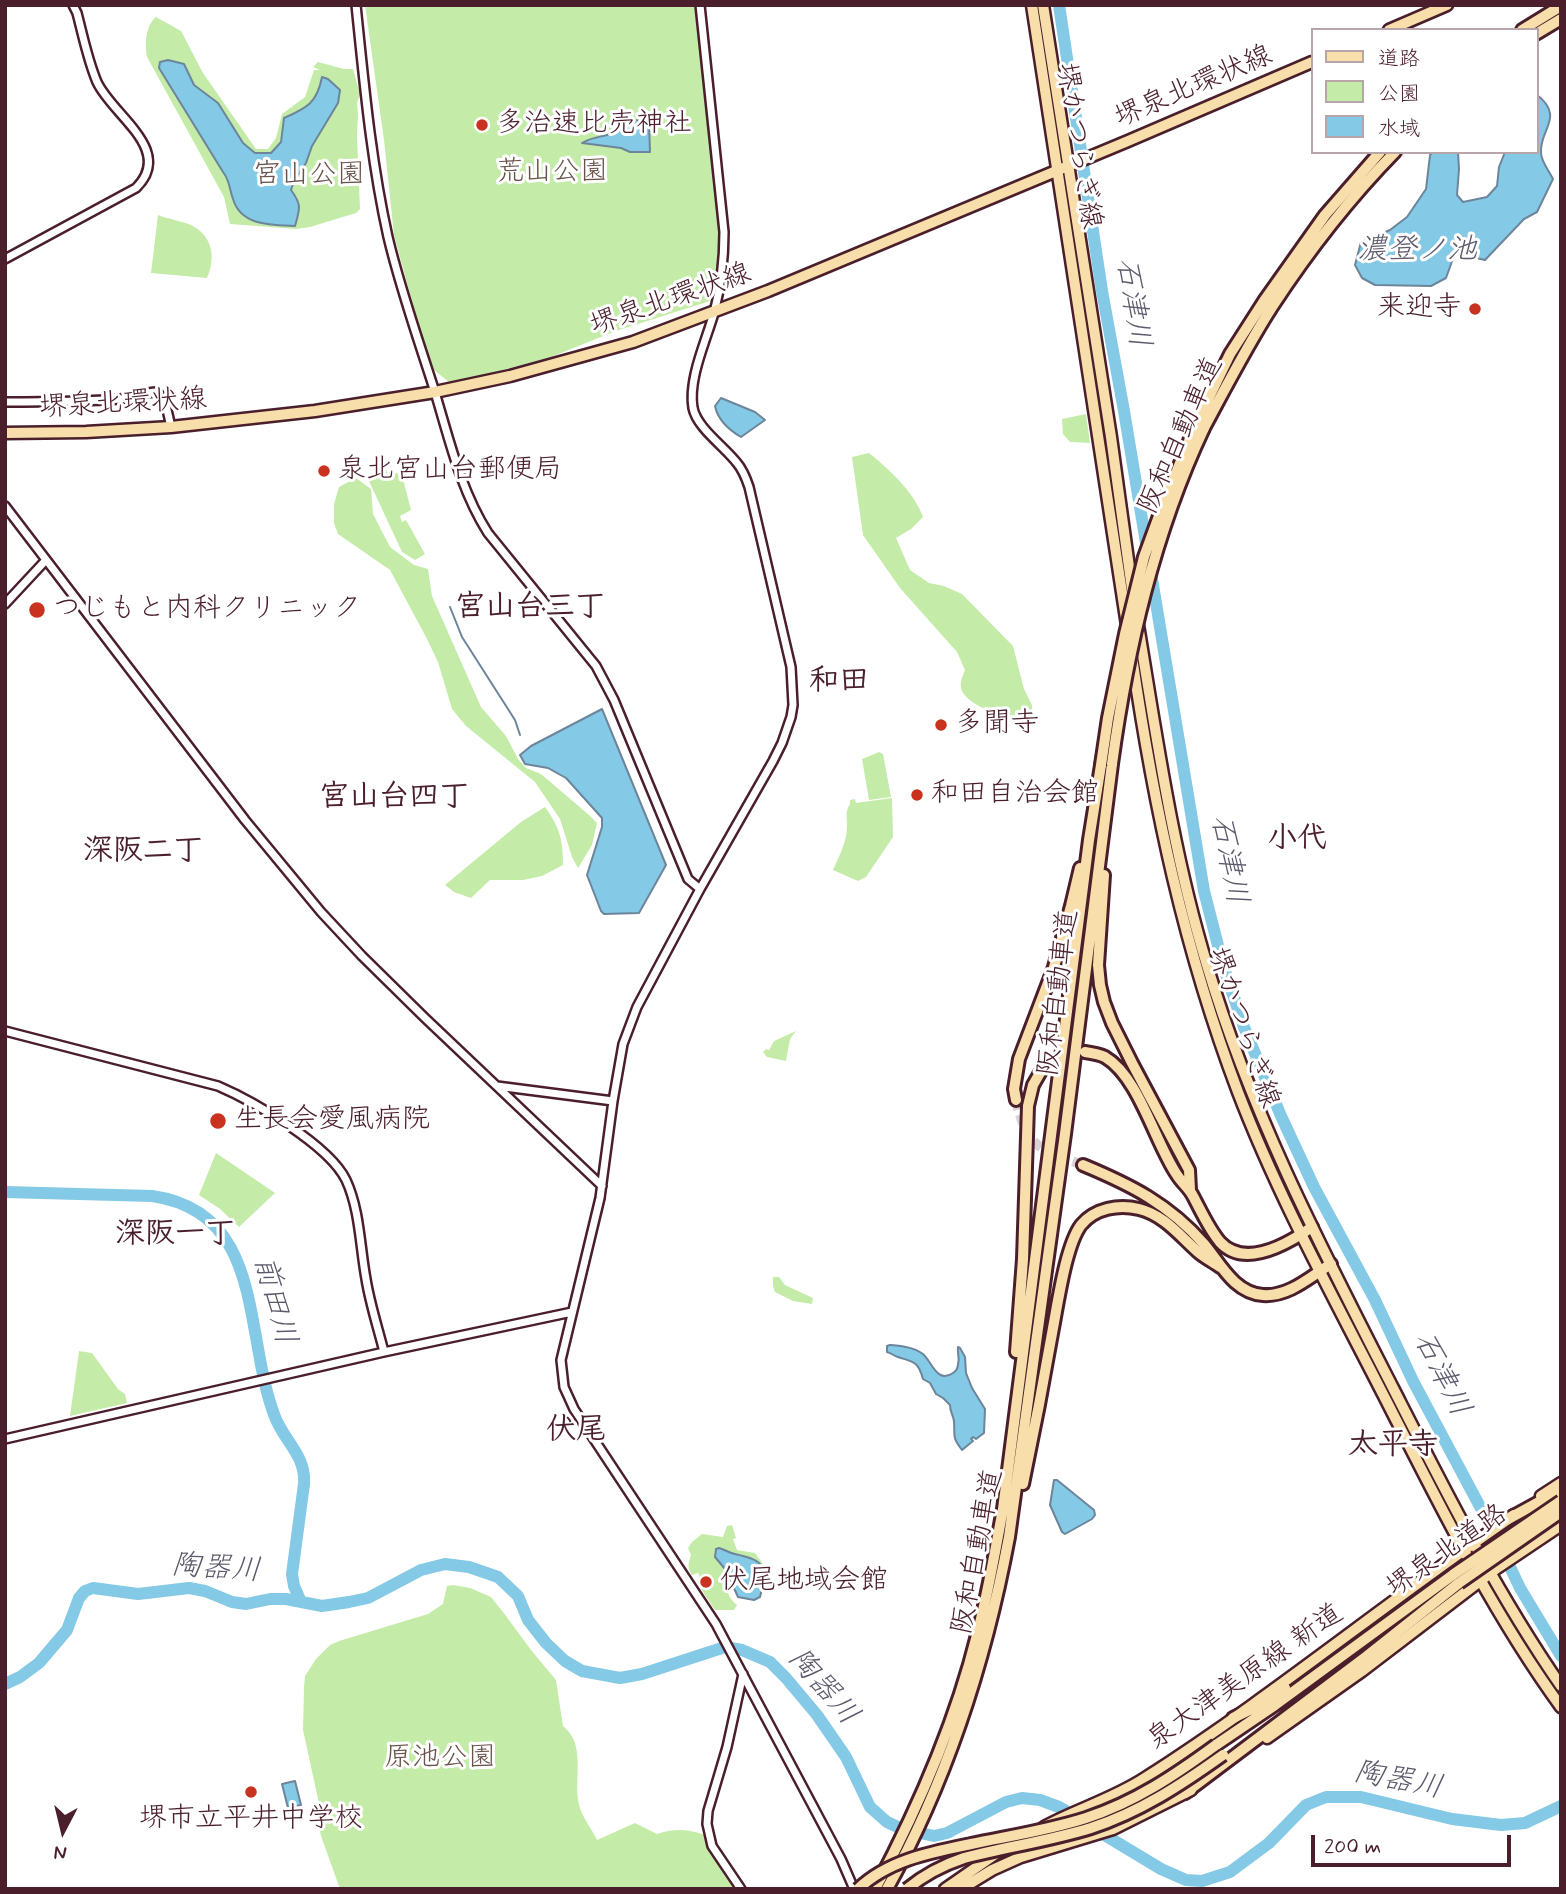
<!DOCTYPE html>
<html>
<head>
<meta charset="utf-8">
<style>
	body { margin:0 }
	#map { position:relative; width:1566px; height:1894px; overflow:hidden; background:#fff; font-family:Mynerve,"Klee One",sans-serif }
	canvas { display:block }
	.frame { position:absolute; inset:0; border:7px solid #4a1f2b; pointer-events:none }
	.legend { position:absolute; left:1311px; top:28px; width:228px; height:126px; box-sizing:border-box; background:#fff; border:2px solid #b7a5aa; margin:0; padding:9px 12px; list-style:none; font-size:21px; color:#4a1f2b }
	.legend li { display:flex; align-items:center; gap:14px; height:35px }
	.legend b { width:35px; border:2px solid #b7a5aa }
	.north { position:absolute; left:28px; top:1796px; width:70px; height:70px; -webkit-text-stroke:5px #fff; paint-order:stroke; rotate:187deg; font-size:19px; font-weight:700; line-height:28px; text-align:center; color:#4a1f2b }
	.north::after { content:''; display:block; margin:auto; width:24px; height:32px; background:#4a1f2b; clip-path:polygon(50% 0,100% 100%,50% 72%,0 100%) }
	.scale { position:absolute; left:1311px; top:1835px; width:200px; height:32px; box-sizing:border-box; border:4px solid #4a1f2b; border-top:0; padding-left:9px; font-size:21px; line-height:24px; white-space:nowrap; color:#4a1f2b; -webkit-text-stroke:5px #fff; paint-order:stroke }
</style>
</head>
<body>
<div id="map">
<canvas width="1566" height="1894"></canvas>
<div class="frame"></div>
<ul class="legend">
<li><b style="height:9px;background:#f8deab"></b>道路</li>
<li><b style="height:19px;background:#c4eca8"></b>公園</li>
<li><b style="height:19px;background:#84c9e5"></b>水域</li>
</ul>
<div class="north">N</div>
<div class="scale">200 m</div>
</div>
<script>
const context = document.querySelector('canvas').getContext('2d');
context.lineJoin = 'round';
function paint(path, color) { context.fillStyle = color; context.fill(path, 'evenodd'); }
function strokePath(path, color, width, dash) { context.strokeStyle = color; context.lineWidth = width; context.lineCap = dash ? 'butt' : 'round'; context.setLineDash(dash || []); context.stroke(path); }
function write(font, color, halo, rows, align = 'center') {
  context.font = font + ' Mynerve,"Klee One",sans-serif'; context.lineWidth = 6; context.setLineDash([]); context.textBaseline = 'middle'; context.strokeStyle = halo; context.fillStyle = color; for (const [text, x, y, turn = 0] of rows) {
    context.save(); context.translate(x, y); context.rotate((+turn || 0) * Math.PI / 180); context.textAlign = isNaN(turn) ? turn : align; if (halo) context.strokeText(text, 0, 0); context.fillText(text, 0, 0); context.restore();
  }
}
paint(new Path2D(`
	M365 5H694C701 57 709 109 714 162 719 208 726 256 710 301L616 331 551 357 481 376 449 382 434 370 420 331 394 235 384 140Z
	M156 17 181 31 203 73 256 149H268L276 138 282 114 305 97 314 70H320L313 67 318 62 344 69H353L360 94 357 103 358 114 357 136 360 209 356 213 310 227 296 229 230 224 224 197 147 57C145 44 145 26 156 17Z
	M158 215C168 219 181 221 191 225 213 236 216 258 207 278L151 273Z
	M1086 414 1090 443 1070 442 1063 434 1062 419Z
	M869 453C890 470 914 492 923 517L911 529 896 538 910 570 929 583 944 586 962 594 1013 646 1024 689 1032 705V718C1025 718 1017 719 1010 718 997 715 968 704 962 691 959 684 962 677 965 670L957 652 900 588 863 535 852 457Z
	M386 470 389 476 397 473 403 479 411 510 400 516 402 522 406 520 425 554 415 560 402 552 369 481 375 474Z
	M356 478 371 489 373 514 390 547 414 565 428 569 432 596 481 707 506 736 518 759 526 768 541 774 589 815 597 823 592 845 578 868 572 857 560 819 535 782 466 726 452 709 438 662 426 637 390 570 338 534 334 523V504L339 487Z
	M879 752 883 754 891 797 869 800 862 759Z
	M892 798 893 837 866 877 858 881 833 870C839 856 847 842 847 826 847 818 845 811 850 804V800L855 799 856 803Z
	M545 807C560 828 563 840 563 865L542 876 523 880H490L471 898 454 892 445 885 521 822Z
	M796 1031 790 1039 786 1061 767 1057 763 1052 766 1049 769 1050 774 1041Z
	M216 1153 275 1193 239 1227 220 1209 199 1195Z
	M773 1277H779L785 1285 813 1298 812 1304 793 1301 775 1292 773 1286Z
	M79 1351 92 1353 118 1389 125 1394 127 1403 70 1416Z
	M732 1525 736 1538 733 1539 737 1550 755 1553 763 1564 767 1567 764 1573 765 1576H732L729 1580 730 1583C726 1593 729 1598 737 1605L734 1610H715L701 1589 714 1583 711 1575 701 1579 698 1573 692 1575C687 1567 688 1564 691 1555L688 1548 692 1542 702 1534 723 1537 727 1526Z
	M453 1585 470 1588 491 1597 506 1616 531 1650 556 1680 563 1726C587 1745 573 1778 579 1805 582 1817 592 1829 597 1840L635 1823 657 1834C674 1828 688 1829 705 1835L709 1849 735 1889H340L321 1836 319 1827 320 1808 303 1730 304 1687 305 1676 316 1659 330 1645 339 1641 428 1614 443 1604 447 1586Z`), '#c4eca8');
const water = new Path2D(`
	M168 60 184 64 194 85 218 103 243 143 255 153H271L281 142 284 118C307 108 317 103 322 77L328 79 340 90 338 103 312 146 306 163 294 181 291 190C302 205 300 208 295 226 271 225 241 226 233 199 229 188 230 181 223 172L159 68 160 62Z
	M1536 94C1566 117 1539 129 1541 153 1541 161 1549 171 1553 179L1537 212 1524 219 1485 260 1455 253 1446 278 1431 286 1375 285 1362 278 1355 265 1361 242 1390 230 1407 217 1426 189 1430 155 1433 152H1458L1459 169 1457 195 1463 202 1487 197 1497 186 1499 167 1505 152H1536Z
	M626 119 649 122 650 152H630L621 148 582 143C603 131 610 143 626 119Z
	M721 398 755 412 765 420 741 437C729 430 718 421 715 406Z
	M602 709 666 865 639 913 604 914 601 911 587 875 602 827V818L566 778 548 768 525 764 520 755 531 746Z
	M890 1345C901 1346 914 1347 923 1354 932 1362 937 1384 953 1373 956 1371 958 1368 958 1364 960 1358 957 1353 958 1347L960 1348 965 1357 966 1373 972 1388 985 1409 984 1433 976 1439 973 1437 971 1439 973 1441 962 1450C952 1437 955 1437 954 1422 954 1416 950 1413 950 1405L943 1398 936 1394 930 1383 923 1379C918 1360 912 1362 898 1357 894 1356 891 1353 887 1352V1346Z
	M1054 1480H1057L1094 1510 1095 1515 1092 1519 1065 1534 1062 1532 1050 1505Z
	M719 1548C724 1549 729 1553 735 1554 766 1561 768 1566 760 1597L754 1600 738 1597 725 1569 715 1557 716 1549Z
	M295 1781 301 1805 288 1808 282 1784Z`);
paint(water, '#84c9e5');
strokePath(water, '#6d859b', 2);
strokePath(new Path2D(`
	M450 607 462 637 515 720 520 735`), '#6d859b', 2);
strokePath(new Path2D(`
	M1059 5 1102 291 1124 411 1204 891 1223 965 1244 1027 1281 1116 1314 1187 1375 1300 1413 1381 1493 1531 1520 1588 1561 1656
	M5 1192 152 1196C266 1212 243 1335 275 1417 284 1441 306 1455 304 1484L292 1574 294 1586 301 1602
	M5 1684 20 1677 39 1663 67 1630 79 1598 85 1591 93 1588 138 1594 189 1588 205 1591 232 1602 246 1604 270 1599H286L322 1606 349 1602 368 1598 421 1570 445 1564 469 1567 498 1577 518 1596 528 1620 546 1643 565 1661 582 1671 620 1678 642 1674 725 1647 742 1650 770 1662 786 1678 817 1715 846 1757 870 1807 887 1822 902 1829 934 1836 947 1833 1006 1802 1022 1798 1040 1800 1059 1807 1078 1818
	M1093 1828 1161 1869 1186 1880 1202 1881 1230 1872 1269 1843 1306 1805 1326 1797H1361L1452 1819 1501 1825 1525 1823 1561 1806`), '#84c9e5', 12);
strokePath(new Path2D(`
	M1044 1066C1059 1051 1064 1049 1085 1052
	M1016 1100C1028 1149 1039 1149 1083 1165`), '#dbd2d5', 10, [10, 5]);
const minor = new Path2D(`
	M356 5C364 82 371 161 388 237 400 288 418 339 434 389 449 438 460 489 488 533L596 666 614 700 688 879 700 889
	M700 5 724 232C724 259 721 286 714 313 706 341 688 379 693 408 697 428 724 446 737 463 743 470 746 478 749 487L791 667 793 705 791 717 782 743 773 761 700 889 637 1007 623 1044 613 1101 600 1198 561 1360 564 1387 574 1409 716 1624 841 1859 854 1889
	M5 259 136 188C175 150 112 115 97 82 88 61 83 36 77 13L73 5
	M5 402C43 402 82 402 120 399 133 398 143 392 157 392L165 401 171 427
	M5 506 245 820 321 912 362 956 425 1018 602 1186
	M5 604 46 560
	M5 1031 218 1086C253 1101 329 1145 346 1180 360 1210 360 1247 366 1279 370 1304 378 1328 384 1352
	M497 1086 613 1101
	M5 1439 384 1352 572 1312
	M741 1889 712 1846 707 1824 708 1811 727 1747 743 1674`);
const major = new Path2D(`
	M1032 5 1127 625
	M1043 5 1111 437 1133 596
	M1389 30 1447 5
	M5 433 86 432 171 427 315 411 435 392 510 376 633 342 768 291 1128 141 1312 62
	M1138 625C1157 739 1173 854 1207 965 1251 1113 1323 1251 1393 1388 1445 1490 1496 1592 1561 1686
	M1132 657C1154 808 1184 949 1238 1092 1279 1199 1335 1300 1387 1402 1440 1506 1492 1612 1561 1707
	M1541 1496 1561 1483
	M1267 1738 1362 1671 1497 1568 1561 1525
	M1044 1827C1077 1809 1113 1799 1145 1778 1272 1697 1389 1600 1514 1515
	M945 1889 1000 1851
	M961 1889 992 1870 1021 1857 1113 1829 1191 1790`);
const highway = new Path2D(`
	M1522 30 1561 6
	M1536 34 1561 19
	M1196 424 1230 354 1264 301 1325 215 1380 152
	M1204 428C1226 387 1247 346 1272 307 1308 252 1349 199 1395 152
	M1104 875 1098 965 1100 985 1104 1002 1112 1023 1132 1063 1189 1170 1190 1190
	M1085 1052C1092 1053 1099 1054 1105 1057 1139 1077 1155 1143 1177 1175 1182 1183 1189 1188 1193 1196 1201 1211 1209 1229 1220 1242 1245 1269 1289 1243 1312 1227
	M1016 1100 1014 1089 1019 1059 1054 967 1071 906 1080 868
	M1083 1165C1131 1185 1169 1204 1204 1244 1220 1263 1234 1293 1263 1295 1289 1297 1311 1276 1331 1264
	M1016 1352 1023 1259 1028 1106 1033 1085 1044 1066
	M1023 1484C1034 1432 1044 1380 1053 1328 1058 1302 1066 1245 1081 1225 1095 1208 1119 1204 1139 1209 1164 1215 1180 1236 1198 1252 1205 1258 1213 1262 1220 1267
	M1508 1519 1561 1490
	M1233 1718 1266 1702 1285 1688
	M1216 1745 1275 1705 1454 1574
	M1185 1793 1367 1656 1459 1583
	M875 1889C918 1808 955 1724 977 1635 988 1594 995 1551 1003 1509L1089 840 1101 765
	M887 1889C948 1779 986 1660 1009 1537L1065 1134 1112 764`);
strokePath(minor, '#4a1f2b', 12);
strokePath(major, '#4a1f2b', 15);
strokePath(highway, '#4a1f2b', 16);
strokePath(minor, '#fff', 7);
strokePath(major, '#f8deab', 10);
strokePath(highway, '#f8deab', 10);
const highwayBridge = new Path2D(`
	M1112 764C1128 648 1154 534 1204 428
	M1101 765 1108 718 1125 634 1144 557 1163 505 1196 424
	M1454 1574 1561 1501
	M1459 1583 1561 1512
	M858 1889C888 1860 932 1852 971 1844 1009 1836 1049 1830 1086 1818 1135 1802 1175 1775 1216 1745
	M907 1889C925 1874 943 1865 964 1858 1006 1847 1049 1841 1091 1828 1140 1812 1181 1785 1223 1755`);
strokePath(highwayBridge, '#4a1f2b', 16, []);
strokePath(highwayBridge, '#f8deab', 10);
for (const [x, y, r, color] of [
	[482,125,7,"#c8321e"],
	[1475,309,7,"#c8321e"],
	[324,471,7,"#c8321e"],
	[37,610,9,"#c8321e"],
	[941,725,7,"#c8321e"],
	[917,795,7,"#c8321e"],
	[218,1121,9,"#c8321e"],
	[706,1582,7,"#c8321e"],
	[251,1792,7,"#c8321e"]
]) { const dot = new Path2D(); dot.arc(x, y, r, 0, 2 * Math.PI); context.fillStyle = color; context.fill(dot); strokePath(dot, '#fff', 2.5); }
write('28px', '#4a1f2b', '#fff', [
	["堺泉北環状線",1194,88,-23],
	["堺かつらぎ線",1077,146,81],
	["堺泉北環状線",671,301,-19],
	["堺泉北環状線",123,405,-3],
	["阪和自動車道",1182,436,-66],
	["阪和自動車道",1060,993,-83],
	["堺かつらぎ線",1242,1028,71],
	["阪和自動車道",979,1552,-79],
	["堺泉北道路",1448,1552,-35],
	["泉大津美原線 新道",1246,1678,-35]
]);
write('28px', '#4a1f2b', '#fff', [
	["多治速比売神社",496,125],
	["来迎寺",1461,309,"right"],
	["泉北宮山台郵便局",338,471],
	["つじもと内科クリニック",53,610],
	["多聞寺",955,725],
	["和田自治会館",931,795],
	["生長会愛風病院",234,1121],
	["伏尾地域会館",720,1582],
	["堺市立平井中学校",251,1820,"center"]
], 'left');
write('28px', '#68524a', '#fff', [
	["荒山公園",552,173],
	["宮山公園",309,176],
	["原池公園",440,1759]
]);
write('italic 30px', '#5e5a6c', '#fff', [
	["濃登ノ池",1417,252],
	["石津川",1131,303,81],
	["石津川",1227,860,79],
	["前田川",273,1301,75],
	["石津川",1440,1375,63],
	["陶器川",216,1570,4],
	["陶器川",822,1688,49],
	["陶器川",1398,1782,11]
]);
write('bold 30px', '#4a1f2b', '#fff', [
	["宮山台三丁",530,609],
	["和田",839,683],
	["宮山台四丁",394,799],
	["小代",1297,841],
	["深阪二丁",143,853],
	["深阪一丁",175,1236],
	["伏尾",576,1432],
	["太平寺",1393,1447]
]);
</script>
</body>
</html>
